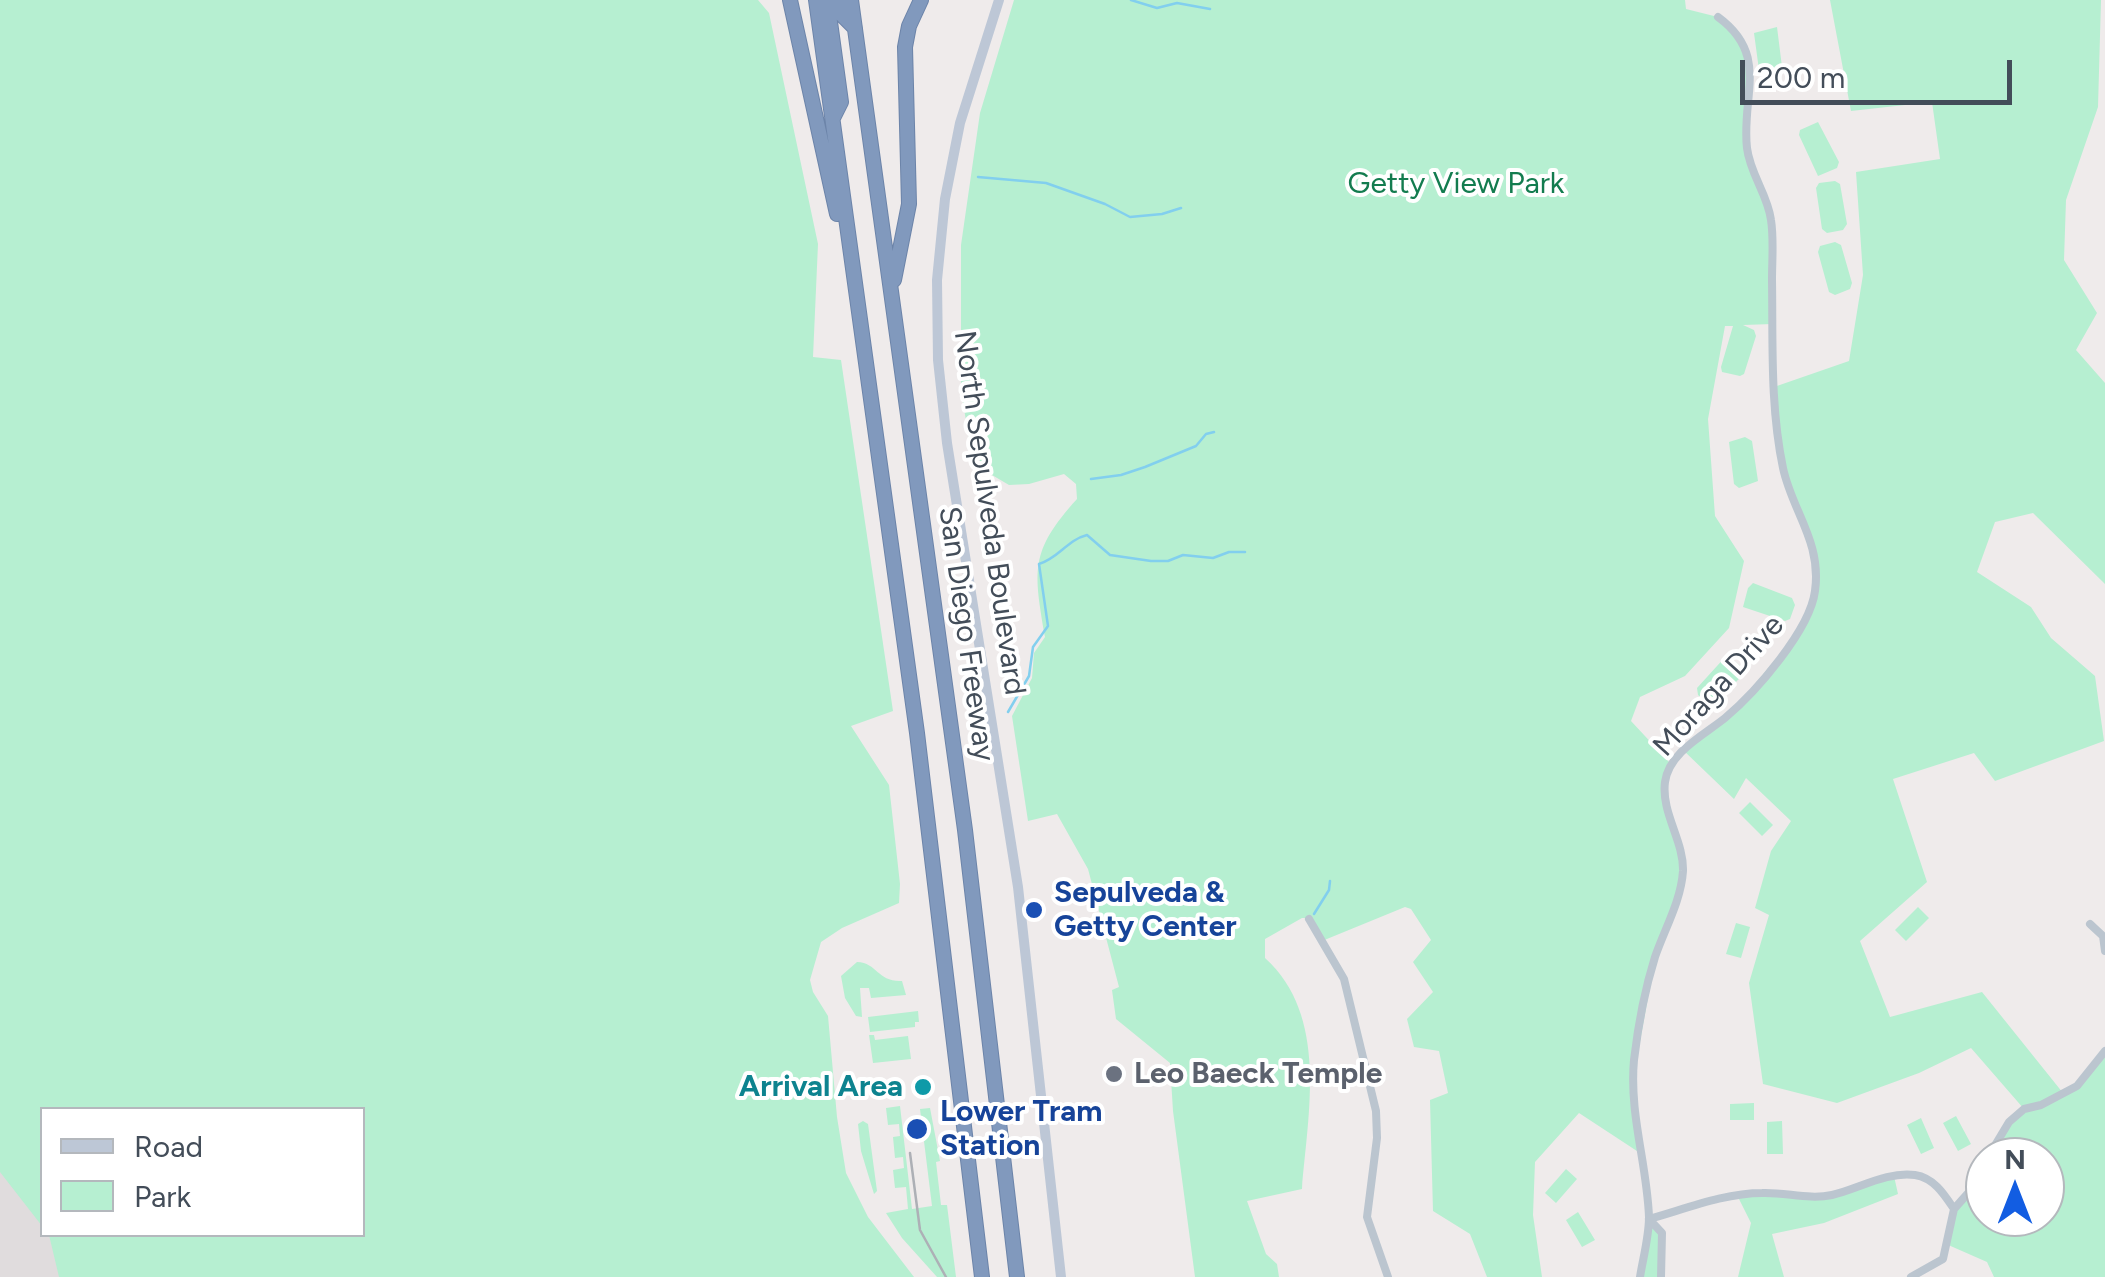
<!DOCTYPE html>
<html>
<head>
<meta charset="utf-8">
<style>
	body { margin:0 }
	#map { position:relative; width:2105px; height:1277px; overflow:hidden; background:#efebeb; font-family:Figtree,sans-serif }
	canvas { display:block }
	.legend { position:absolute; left:40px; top:1107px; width:325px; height:130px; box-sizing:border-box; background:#fff; border:2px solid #b4b8bd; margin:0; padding:12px 18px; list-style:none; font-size:30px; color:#434d59 }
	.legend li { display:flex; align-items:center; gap:20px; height:50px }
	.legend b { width:50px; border:2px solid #b4b8bd }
	.north { position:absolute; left:1965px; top:1137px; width:100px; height:100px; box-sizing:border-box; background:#fff; border:2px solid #b4b8bd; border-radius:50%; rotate:0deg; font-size:28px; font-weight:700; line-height:40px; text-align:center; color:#434d59 }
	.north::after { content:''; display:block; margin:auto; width:35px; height:45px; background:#125de2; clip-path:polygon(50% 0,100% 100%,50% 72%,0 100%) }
	.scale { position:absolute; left:1740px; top:60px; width:272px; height:45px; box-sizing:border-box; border:5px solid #434d59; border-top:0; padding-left:12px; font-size:30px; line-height:35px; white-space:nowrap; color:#434d59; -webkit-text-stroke:8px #fff; paint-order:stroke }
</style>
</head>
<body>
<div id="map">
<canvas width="2105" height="1277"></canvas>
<ul class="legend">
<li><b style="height:12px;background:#bdc7d6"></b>Road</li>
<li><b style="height:28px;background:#b6efd1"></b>Park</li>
</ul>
<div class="north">N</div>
<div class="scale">200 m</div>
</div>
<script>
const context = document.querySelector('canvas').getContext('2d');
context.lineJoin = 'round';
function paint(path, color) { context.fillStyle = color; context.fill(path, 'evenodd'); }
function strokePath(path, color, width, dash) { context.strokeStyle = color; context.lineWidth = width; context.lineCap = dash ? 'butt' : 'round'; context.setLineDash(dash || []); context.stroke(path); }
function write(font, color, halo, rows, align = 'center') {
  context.font = font + ' Figtree,sans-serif'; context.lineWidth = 8; context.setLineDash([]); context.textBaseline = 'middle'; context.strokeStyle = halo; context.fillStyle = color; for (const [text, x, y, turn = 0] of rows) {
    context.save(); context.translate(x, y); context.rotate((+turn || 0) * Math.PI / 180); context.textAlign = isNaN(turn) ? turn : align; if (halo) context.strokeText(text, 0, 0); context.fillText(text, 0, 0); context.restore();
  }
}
paint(new Path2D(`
	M0 1128 42 1182V1234H83L88 1277H0Z`), '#e0dcdd');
paint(new Path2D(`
	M0 0H758L769 13 818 244 813 357 841 360 893 711 851 726 889 785 900 884 899 903 842 928 821 942 810 980 813 992 828 1016 837 1117 846 1173 868 1217 914 1277H59L49 1235 362 1234V1110H42V1226L0 1172Z
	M1014 0H1685L1686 9 1718 17 1733 28 1750 63 1747 149 1771 216 1773 324 1743 325 1754 330 1756 336 1744 374 1740 376 1722 372 1721 367 1733 326H1725L1708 419 1715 516 1744 561 1729 628 1685 676 1640 697 1631 721 1671 764 1665 782 1682 876 1655 959 1631 1091 1640 1153 1579 1113 1535 1162 1533 1215 1542 1277H1487L1470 1234 1433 1211 1430 1100 1448 1093 1439 1051 1414 1047 1407 1019 1433 992 1413 962 1431 940 1411 909 1405 907 1322 941 1307 918H1302L1265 939V958C1329 1016 1308 1113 1302 1189L1247 1201 1266 1254 1277 1264 1279 1277H1195L1173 1111 1170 1063 1116 1019 1112 990 1119 987 1088 869 1057 814 1028 821 1012 716 1032 678 1034 653 1045 637C1034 570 1029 552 1077 499L1076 484 1064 474 1029 484 1009 485 992 475 971 450 961 391V245L980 113Z
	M1830 0H2101L2098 107 2066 200 2064 260 2097 313 2076 350 2105 383V584L2033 513 1995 522 1977 572 2031 607 2051 638 2095 676 2104 741 1995 781 1974 753 1893 779 1927 882 1860 941 1890 1017 1982 992 2063 1093 2077 1086 2105 1051V1277H1994L1987 1262 1946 1244 1954 1209 1985 1163V1217H2045V1157H1988L1999 1137 2024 1109 1971 1048 1919 1073 1837 1103 1763 1084 1749 983 1769 915 1755 908 1771 851 1791 821 1746 778 1734 799 1683 750 1729 715 1806 623 1816 570 1783 471 1774 387 1849 361 1863 275 1856 172 1940 159 1932 102 1851 111Z
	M1777 27 1782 67 1778 72 1763 74 1759 70 1754 33Z
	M1818 122 1839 162 1837 168 1818 176 1799 135 1800 130Z
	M1835 181 1840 184 1847 224 1843 230 1827 233 1822 229 1816 188 1819 183Z
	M1835 242 1841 245 1852 283 1850 289 1835 295 1829 292 1818 252 1820 246Z
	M1745 437 1752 441 1758 481 1739 488 1734 484 1729 442Z
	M1753 583 1792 598 1795 605 1790 619 1785 621 1743 607 1748 588Z
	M1727 655 1746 671 1716 704H1709L1698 695 1697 688Z
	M1750 802 1773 825 1762 836 1739 813Z
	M1918 907 1929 918 1906 941 1895 930Z
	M1736 923 1750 927 1741 958 1726 954Z
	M857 962C878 963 877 982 902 981L906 995 871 998 869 988H860L862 1017 856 1016 845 998 841 976Z
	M918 1011 919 1022H915V1027L870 1032 868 1017Z
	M869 1035H874L875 1040 908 1036 911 1059 873 1063Z
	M1754 1103V1120H1730V1104Z
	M900 1106 912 1209 932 1206 920 1109 930 1108 940 1161 936 1162 941 1205H947L956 1277H937L902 1238 886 1213 908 1209 906 1187 895 1188 893 1170 904 1168 903 1157 895 1158 893 1137 900 1136 899 1124 888 1125 886 1108Z
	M1956 1116 1971 1144 1958 1151 1943 1123Z
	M1921 1118 1934 1148 1921 1154 1907 1125Z
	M863 1121 868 1124 877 1191 874 1194 861 1151 858 1124Z
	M1782 1121 1783 1154H1767V1122Z
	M1566 1169 1577 1179 1556 1203 1545 1193Z
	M1894 1176 1898 1194 1824 1223 1772 1234 1784 1277H1738L1751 1223 1737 1195 1829 1196Z
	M1578 1212 1595 1240 1582 1247 1566 1220Z
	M1649 1219 1662 1233 1661 1277H1640Z`), '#b6efd1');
strokePath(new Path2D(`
	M1131 0 1157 8 1177 3 1210 9
	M978 177 1046 183 1105 204 1130 217 1162 214 1181 208
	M1091 479 1121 475 1145 467 1196 446 1206 434 1214 432
	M1008 712 1029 676 1033 647 1048 626 1039 564C1059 558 1067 540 1087 535L1110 555 1151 561H1168L1183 555 1213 558 1229 552H1245
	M1314 914 1329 890 1330 881`), '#82cfee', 2.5);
const highway = new Path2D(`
	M790 0 837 214
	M816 0 917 733 982 1277
	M827 0 841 102 833 118
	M839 0 842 15 855 28
	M851 0 965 830 1017 1277
	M894 280 909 204 905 47 909 26 921 0`);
strokePath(highway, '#6c84a9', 16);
strokePath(new Path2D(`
	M1309 919 1344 979 1376 1111 1377 1138 1367 1217 1388 1277
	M2090 924 2103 936 2105 951
	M1988 1157 2009 1122 2024 1109 2041 1105 2077 1086 2105 1051
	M1954 1209 1970 1191 1985 1163
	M1649 1219C1685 1209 1725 1193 1762 1193 1786 1192 1808 1200 1832 1195 1858 1189 1887 1171 1915 1175 1934 1178 1944 1194 1954 1209L1943 1259 1911 1277
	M1649 1219 1662 1233 1661 1277
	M1640 1277C1643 1258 1649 1237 1649 1217 1647 1164 1629 1114 1634 1060 1638 1026 1645 989 1655 957 1665 928 1681 901 1683 871 1684 841 1661 813 1665 782 1669 752 1704 735 1725 718 1756 692 1810 630 1815 591 1822 542 1792 511 1783 468 1770 406 1773 342 1772 280 1772 260 1774 239 1771 220 1768 195 1750 174 1747 148 1741 96 1770 55 1718 17`), '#bbc5cf', 8);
strokePath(new Path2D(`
	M999 0 960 123 945 199 937 280 938 360 947 443 1018 887 1061 1277`), '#bdc7d6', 10);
strokePath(highway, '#8199bd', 14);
strokePath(new Path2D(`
	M910 1153 920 1230 946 1277`), '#adb0b6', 2.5);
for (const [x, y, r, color] of [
	[1034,910,10,"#1a4fb4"],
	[1114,1074,10,"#6b7280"],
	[923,1087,10,"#0f9aa8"],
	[917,1129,12,"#1a4fb4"]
]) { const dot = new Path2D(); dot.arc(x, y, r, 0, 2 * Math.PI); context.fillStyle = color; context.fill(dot); strokePath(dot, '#fff', 4); }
write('30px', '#137c4f', '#fff', [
	["Getty View Park",1456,184]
]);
write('30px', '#434d59', '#fff', [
	["North Sepulveda Boulevard",989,513,82],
	["San Diego Freeway",966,634,82],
	["Moraga Drive",1719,686,-48]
]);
write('bold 30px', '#164399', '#fff', [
	["Sepulveda &",1054,893],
	["Getty Center",1054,927],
	["Lower Tram",940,1112],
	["Station",940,1146]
], 'left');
write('bold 30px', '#5b616d', '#fff', [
	["Leo Baeck Temple",1134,1074]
], 'left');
write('bold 30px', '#0d838f', '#fff', [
	["Arrival Area",903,1087]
], 'right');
</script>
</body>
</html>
